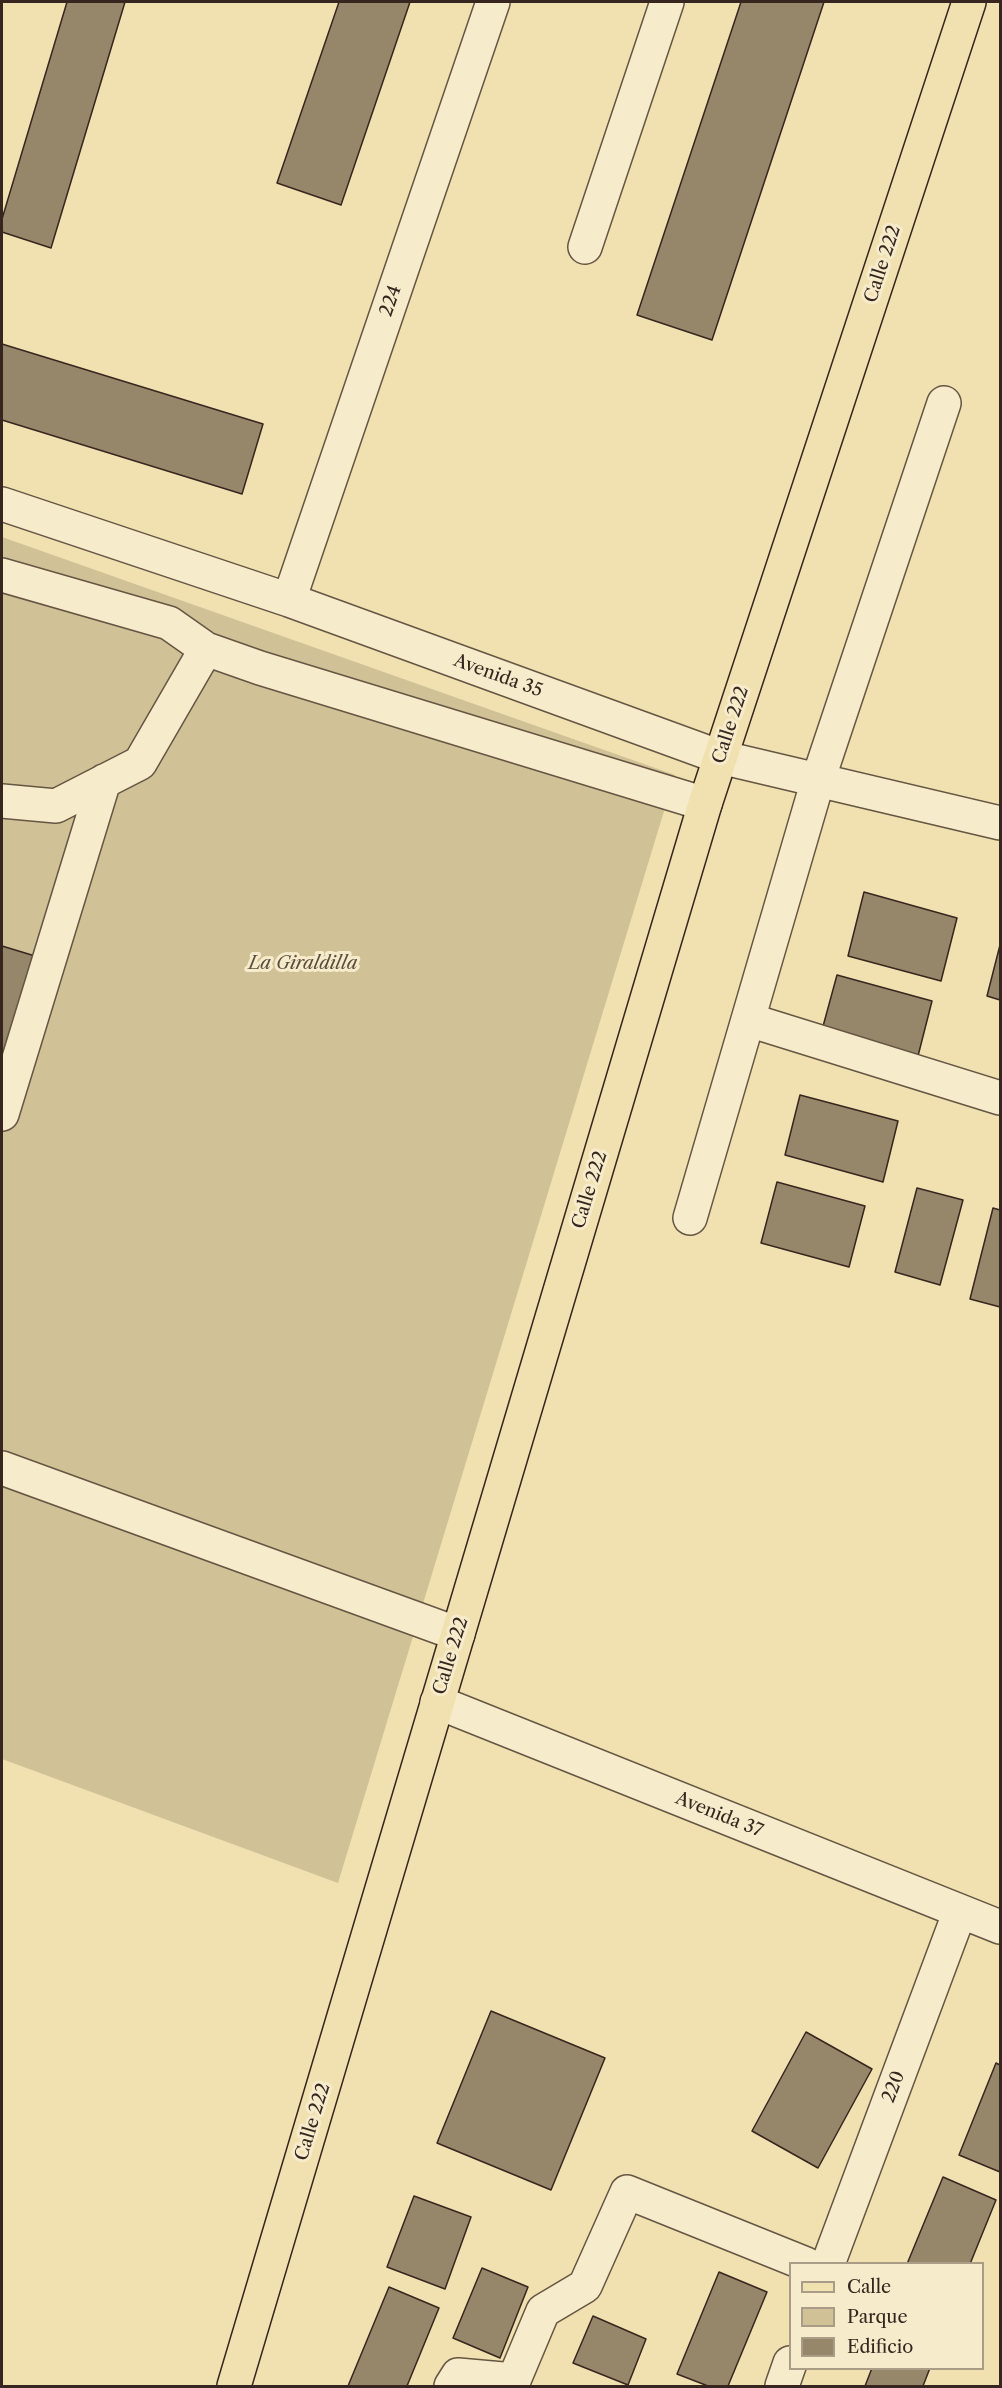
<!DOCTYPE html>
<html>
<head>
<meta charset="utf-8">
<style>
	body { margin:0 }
	#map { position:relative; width:1002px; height:2388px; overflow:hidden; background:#f1e1b0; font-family:"Libre Caslon Text",serif }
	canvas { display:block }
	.frame { position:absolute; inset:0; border:3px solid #36261f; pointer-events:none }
	.legend { position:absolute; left:789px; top:2262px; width:195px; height:108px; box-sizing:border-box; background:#f6eccc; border:2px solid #a99d87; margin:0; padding:8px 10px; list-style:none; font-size:18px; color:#36261f }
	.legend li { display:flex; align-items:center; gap:12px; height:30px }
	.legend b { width:30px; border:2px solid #a99d87 }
</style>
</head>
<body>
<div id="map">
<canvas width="1002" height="2388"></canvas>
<div class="frame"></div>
<ul class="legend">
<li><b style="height:8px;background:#f1e1b0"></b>Calle</li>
<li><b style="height:16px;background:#d1c197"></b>Parque</li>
<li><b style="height:16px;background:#97876a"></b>Edificio</li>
</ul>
</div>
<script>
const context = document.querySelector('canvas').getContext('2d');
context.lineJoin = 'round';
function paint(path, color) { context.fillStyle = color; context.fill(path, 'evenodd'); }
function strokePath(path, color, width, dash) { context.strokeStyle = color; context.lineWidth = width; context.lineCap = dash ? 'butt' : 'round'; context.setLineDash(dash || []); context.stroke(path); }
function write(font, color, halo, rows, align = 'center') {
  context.font = font + ' "Libre Caslon Text",serif'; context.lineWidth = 6; context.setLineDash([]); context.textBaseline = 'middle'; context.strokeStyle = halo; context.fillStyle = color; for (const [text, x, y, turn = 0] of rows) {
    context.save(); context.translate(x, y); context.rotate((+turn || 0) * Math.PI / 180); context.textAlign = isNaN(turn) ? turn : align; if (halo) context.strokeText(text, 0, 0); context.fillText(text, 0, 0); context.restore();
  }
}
paint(new Path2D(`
	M2 537 675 775 338 1883 2 1759Z`), '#d1c197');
const building = new Path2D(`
	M67 2H125L51 248 2 232V219Z
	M339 2H410L341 205 277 183Z
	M741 2H824L712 340 637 315Z
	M2 344 263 424 242 494 2 420Z
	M864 892 957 918 941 981 848 956Z
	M1000 945V1000L987 996Z
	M2 946 35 956 2 1068Z
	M837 975 932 1001 918 1056 822 1030Z
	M800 1095 898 1121 883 1182 785 1155Z
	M777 1182 865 1206 849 1267 761 1243Z
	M917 1188 963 1200 940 1285 895 1272Z
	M993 1208 1000 1210V1307L970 1299Z
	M491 2011 605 2058 551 2190 437 2143Z
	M806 2032 872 2069 818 2168 752 2131Z
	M996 2063 1000 2065V2172L959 2155Z
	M943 2177 996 2200 970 2264H907Z
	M414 2196 471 2217 445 2289 387 2267Z
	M482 2268 528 2287 500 2358 453 2338Z
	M719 2272 767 2292 728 2386H708L677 2374Z
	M389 2287 439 2308 407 2386H348Z
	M593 2316 646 2339 628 2385 573 2363Z
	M872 2368H930L923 2386H865Z`);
paint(building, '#97876a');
strokePath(building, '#36261f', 1.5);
const minor = new Path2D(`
	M585 247 667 2
	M2 504 289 600 720 757 1000 823
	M2 575 169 623 206 649 260 668 705 804
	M289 600 493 2
	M2 801 56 806 140 763 206 649
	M749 1020 1000 1098
	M2 1114 104 781
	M690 1218 818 780 944 403
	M2 1468 458 1634
	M437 1702 1000 1927
	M828 2264 960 1911
	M451 2386 458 2375 514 2380 543 2311 585 2286 627 2192 806 2264
	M782 2386 790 2363`);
const major = new Path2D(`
	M234 2386 705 804 969 2`);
strokePath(minor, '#655543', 36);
strokePath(major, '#36261f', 36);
strokePath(minor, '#f6eccc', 33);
strokePath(major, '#f1e1b0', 33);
write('18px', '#36261f', '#f6eccc', [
	["Calle 222",883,264,-72],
	["224",391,301,-71],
	["Avenida 35",498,676,20],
	["Calle 222",731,725,-72],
	["Calle 222",590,1190,-73],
	["Calle 222",451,1656,-73],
	["Avenida 37",719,1815,22],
	["220",894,2087,-69],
	["Calle 222",313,2122,-73]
]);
write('italic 18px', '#5d4d3d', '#f6eccc', [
	["La Giraldilla",303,964]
]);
</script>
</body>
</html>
